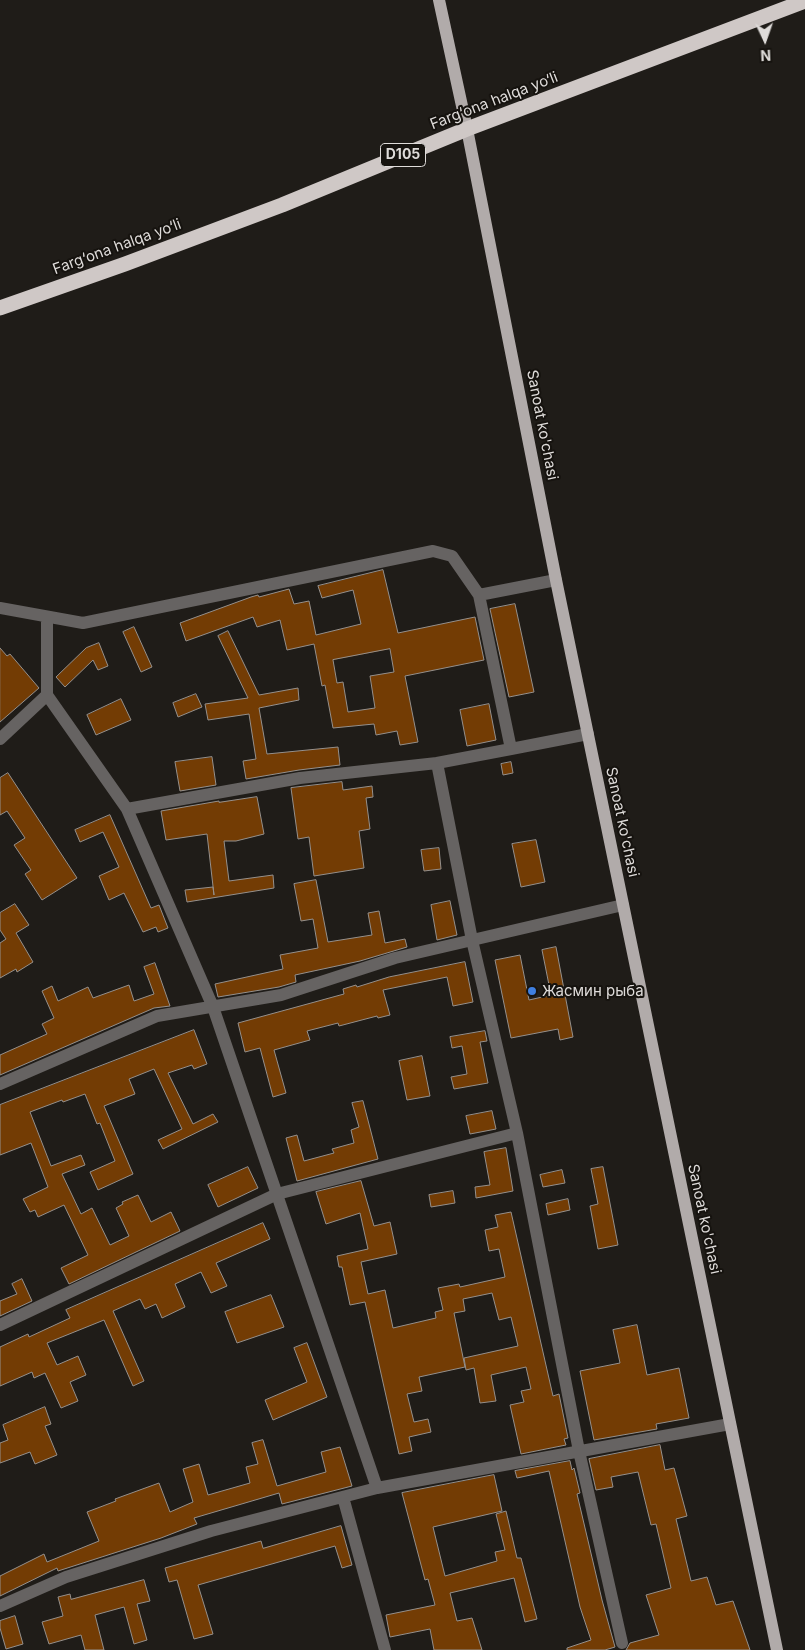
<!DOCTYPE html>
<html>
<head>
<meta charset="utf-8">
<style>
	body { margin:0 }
	#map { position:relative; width:805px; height:1650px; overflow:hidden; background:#1f1c18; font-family:Inter,sans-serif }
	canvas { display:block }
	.north { position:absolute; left:740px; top:15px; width:50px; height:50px; -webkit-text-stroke:4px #16130f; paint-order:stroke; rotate:177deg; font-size:14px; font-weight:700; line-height:20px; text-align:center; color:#dfdcda }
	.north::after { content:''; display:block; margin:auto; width:18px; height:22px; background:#dfdcda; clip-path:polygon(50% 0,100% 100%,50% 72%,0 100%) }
</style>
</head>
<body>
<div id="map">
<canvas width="805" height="1650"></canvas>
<div class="north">N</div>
</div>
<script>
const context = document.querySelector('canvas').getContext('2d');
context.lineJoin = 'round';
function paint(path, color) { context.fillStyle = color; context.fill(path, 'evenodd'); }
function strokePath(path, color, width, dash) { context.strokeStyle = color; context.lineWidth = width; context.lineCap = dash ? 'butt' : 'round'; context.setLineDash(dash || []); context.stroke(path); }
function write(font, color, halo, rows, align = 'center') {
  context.font = font + ' Inter,sans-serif'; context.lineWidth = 4; context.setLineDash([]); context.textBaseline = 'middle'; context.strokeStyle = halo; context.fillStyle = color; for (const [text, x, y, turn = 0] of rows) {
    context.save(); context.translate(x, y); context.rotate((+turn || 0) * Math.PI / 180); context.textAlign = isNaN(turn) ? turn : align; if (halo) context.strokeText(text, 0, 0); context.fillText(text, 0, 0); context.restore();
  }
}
const building = new Path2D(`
	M383 570 398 633 475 617 484 660 405 676 418 742 400 745 397 731 376 735 374 724 333 728 325 685 322 686 314 644 287 650 280 620 257 627 253 617 186 641 180 623 251 597 258 595 259 597 289 589 294 604 309 601 316 635 361 624 353 590 322 598 318 586ZM390 649 394 672 370 676 375 708 348 712 343 682 337 683 333 660Z
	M515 604 534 692 509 697 490 609Z
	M134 627 152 667 141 672 123 632Z
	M228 631 259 695 298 688 299 700 259 708 267 754 338 747 340 765 299 770 246 779 243 761 256 759 249 714 208 720 205 704 248 698 218 636Z
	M99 643 108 666 98 670 93 660 65 687 56 677 86 648Z
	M0 648 7 656 10 654 39 688 0 722Z
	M196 694 202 707 178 717 173 703Z
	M121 699 131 720 96 735 87 715Z
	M489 704 496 740 467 746 460 710Z
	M212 757 216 785 180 791 175 762Z
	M511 762 513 773 503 775 501 764Z
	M8 773 77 878 42 900 25 874 31 870 14 845 25 838 7 811 0 815V778Z
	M342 782 343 790 372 786 373 797 366 798 370 829 359 831 364 868 314 876 309 837 298 839 291 788Z
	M257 797 264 834 236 841H224L229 881 273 875 274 888 187 902 185 890 213 887 214 895 207 834 166 840 161 811 219 801V802Z
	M110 815 151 908 159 905 168 928 158 932 156 927 143 932 124 893 109 900 99 876 119 867 103 832 80 842 75 830Z
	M536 840 545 882 521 887 512 844Z
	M439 848 441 869 424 871 421 850Z
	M316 880 328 942 372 935 368 913 379 911 385 943 405 939 407 947 360 961 295 975 296 982 279 987 218 997 215 984 283 969 280 955 318 948 313 919 301 921 294 884Z
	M450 901 457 935 437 940 431 905Z
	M15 904 29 925 16 933 33 962 17 972 16 969 0 978V943L6 939 0 930V913Z
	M556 947 573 1037 560 1040 558 1029 511 1038 495 960 520 955 529 1000 551 995 542 950Z
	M465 962 473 1002 453 1006 447 977 383 990 390 1015 378 1018 377 1016 339 1026 338 1023 307 1031 310 1040 274 1050 286 1093 273 1097 260 1048 245 1052 238 1023 344 994 343 989 356 985 357 987 389 977Z
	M155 963 170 1006 154 1008 0 1075V1055L47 1034 42 1024 54 1018 42 991 52 986 58 1001 88 987 93 998 129 985 134 1001 154 994 144 967Z
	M194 1030 207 1064 194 1069 192 1065 168 1073 193 1124 213 1114 218 1122 163 1149 158 1140 182 1129 154 1069 129 1079 135 1094 104 1106 133 1174 98 1190 90 1172 115 1161 100 1123 97 1124 85 1094 63 1102 62 1100 30 1112 51 1166 81 1155 85 1165 62 1174 81 1214 92 1208 110 1245 129 1236 116 1208 123 1204 122 1202 138 1195 151 1222 171 1212 180 1231 69 1284 61 1268 88 1255 64 1205 38 1217 35 1210 30 1212 23 1199 48 1187 31 1143 0 1155V1105Z
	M485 1031 487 1041 480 1042 488 1083 454 1089 451 1077 467 1074 462 1046 452 1048 450 1037Z
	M422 1056 430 1096 407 1100 399 1061Z
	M363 1101 378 1159 297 1181 286 1138 297 1135 304 1161 334 1153 332 1149 354 1143 351 1130 359 1127 352 1103Z
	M492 1111 496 1129 470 1134 466 1116Z
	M506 1148 513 1191 476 1198 475 1187 490 1185 484 1152Z
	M248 1167 258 1188 218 1207 208 1185Z
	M603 1167 618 1245 598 1249 590 1206 598 1204 591 1169Z
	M562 1170 565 1183 543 1187 540 1175Z
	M361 1181 374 1226 390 1222 397 1254 361 1262 368 1294 385 1290 393 1328 436 1318 435 1312 443 1310 438 1288 459 1284 460 1287 505 1277 499 1249 489 1251 485 1230 498 1227 495 1215 511 1212 553 1396 559 1394 568 1438 564 1439 566 1445 521 1454 510 1405 524 1402 521 1391 531 1389 526 1367 491 1375 496 1401 480 1403 474 1368 466 1370 464 1358 518 1346 511 1317 499 1320 492 1293 463 1299 465 1311 454 1313 465 1367 419 1377 422 1391 407 1394 414 1422 428 1419 431 1432 409 1437 412 1451 399 1454 365 1302 350 1305 342 1267H339L337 1256 368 1249 360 1213 326 1224 316 1192Z
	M453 1191 455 1203 431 1207 429 1195Z
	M568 1199 570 1210 548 1215 546 1204Z
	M263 1223 270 1239 216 1263 227 1286 211 1293 201 1272 175 1284 185 1307 162 1318 156 1304 145 1309 140 1299 113 1311 144 1381 133 1386 104 1320 47 1343 57 1365 78 1356 86 1375 70 1382 78 1401 61 1408 45 1373 34 1378 32 1372 0 1386V1347L28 1334 29 1337 70 1318 66 1310Z
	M22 1279 32 1301 0 1316V1301L17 1294 12 1284Z
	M271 1295 284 1327 237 1343 225 1312Z
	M637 1325 647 1375 679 1368 689 1418 656 1424 657 1429 594 1440 580 1371 620 1363 613 1330Z
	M307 1343 327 1397 273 1420 265 1400 307 1382 294 1348Z
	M45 1407 51 1424 45 1426 57 1455 35 1464 30 1452 0 1463V1443L8 1440 3 1425Z
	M263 1440 277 1486 326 1472 321 1452 340 1447 352 1486 282 1504 279 1493 194 1518 197 1524 161 1538 58 1571 57 1568 0 1596V1576L44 1554 47 1562 99 1541 87 1512 116 1501 115 1499 159 1483 170 1512 193 1502 183 1469 199 1464 208 1495 250 1483 246 1467 258 1464 252 1443Z
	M660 1445 665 1470 674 1468 687 1516 676 1519 691 1581 707 1577 716 1605 733 1601 750 1650H626L630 1643 659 1635 646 1595 671 1588 656 1524 651 1525 638 1472 611 1477 613 1487 596 1490 589 1459Z
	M570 1461 572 1470 574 1468 580 1493 577 1494 602 1600 615 1647 605 1650H567V1648L591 1640 580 1607 549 1471 517 1478 515 1471Z
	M494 1475 502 1511 433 1527 445 1576 497 1561 495 1552 505 1550 496 1514 506 1511 517 1558H521L537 1619 525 1622 514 1578 450 1593 457 1621 472 1618 482 1650H434L430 1629 390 1637 386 1615 435 1605 428 1579 425 1580 402 1493Z
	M341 1526 352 1565 342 1568 335 1546 198 1585 213 1634 194 1639 177 1580 169 1582 165 1568 261 1541 263 1548Z
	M144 1580 150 1601 137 1604 147 1640 134 1644 124 1607 95 1615 104 1650H85L81 1635 49 1644 42 1622 63 1616 58 1597 70 1594 71 1599Z
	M15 1616 23 1644 6 1649 0 1628V1621Z`);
paint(building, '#733c04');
strokePath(building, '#95908c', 1);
strokePath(new Path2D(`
	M0 608 83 623 433 551 452 556 479 595 556 580
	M47 695 127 809 300 778 437 763 511 749 479 595
	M0 739 47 695V617
	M511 749 588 734
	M437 763 472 940 517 1133 579 1451 622 1643
	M127 809 213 1007 377 1488
	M0 1084 157 1016 281 995 395 958 623 905
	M0 1325 277 1194 517 1133
	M343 1497 385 1650
	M0 1606 66 1577 211 1531 377 1488 730 1424`), '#666362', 12);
strokePath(new Path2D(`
	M439 0 467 129 556 580 777 1650`), '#b1abaa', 12);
strokePath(new Path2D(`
	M0 308 125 264 282 205 467 129 805 1`), '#cfc8c6', 15);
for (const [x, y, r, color] of [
	[532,991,5,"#3f7fe0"]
]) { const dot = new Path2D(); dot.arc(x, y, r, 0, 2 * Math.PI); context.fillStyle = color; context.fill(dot); strokePath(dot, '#16130f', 2); }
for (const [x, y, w] of [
	[403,155,45]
]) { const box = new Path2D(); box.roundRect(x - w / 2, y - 11.5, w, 23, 4); context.fillStyle = '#16130f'; context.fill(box); strokePath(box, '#dfdcda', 1); }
write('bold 14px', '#dfdcda', null, [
	["D105",403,155]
]);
write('15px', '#dfdcda', '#16130f', [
	["Farg‘ona halqa yo‘li",494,101,-21],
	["Farg‘ona halqa yo‘li",117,247,-20],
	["Sanoat ko'chasi",542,425,79],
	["Sanoat ko'chasi",622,822,78],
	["Sanoat ko'chasi",704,1219,78]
]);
write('15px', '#dfdcda', '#16130f', [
	["Жасмин рыба",542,991]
], 'left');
</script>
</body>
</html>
